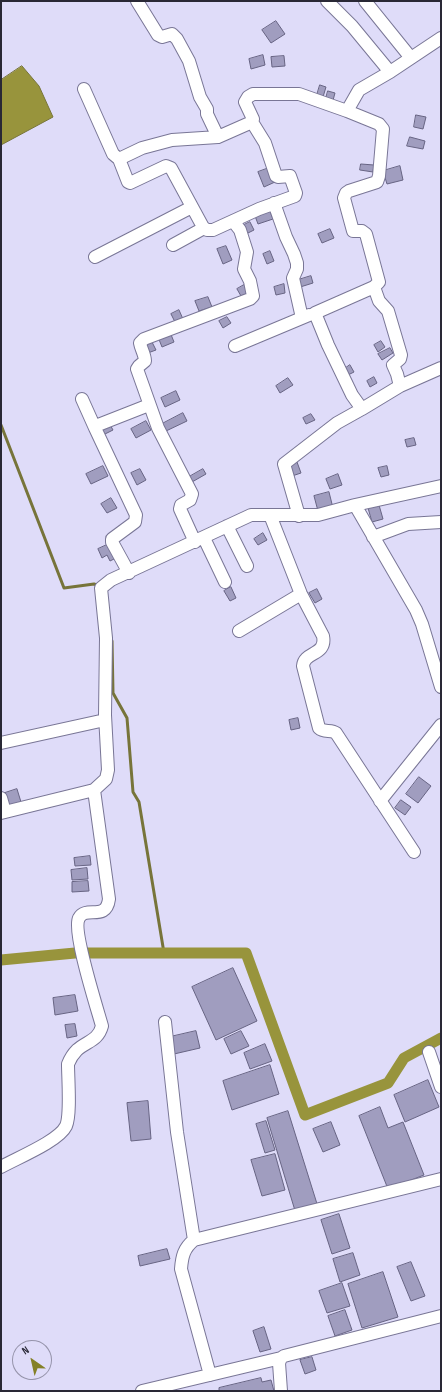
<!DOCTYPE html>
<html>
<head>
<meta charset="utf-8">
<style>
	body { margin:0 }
	#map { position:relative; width:442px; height:1392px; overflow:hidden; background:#dfdcf9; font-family:"Sofia Sans Condensed",sans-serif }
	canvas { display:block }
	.frame { position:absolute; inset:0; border:2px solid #292835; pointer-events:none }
	.north { position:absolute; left:12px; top:1340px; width:40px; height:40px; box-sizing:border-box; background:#dfdcf9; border:1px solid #9694ab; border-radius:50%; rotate:326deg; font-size:11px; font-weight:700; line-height:16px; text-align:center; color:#292835 }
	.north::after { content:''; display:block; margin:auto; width:14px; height:18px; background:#848027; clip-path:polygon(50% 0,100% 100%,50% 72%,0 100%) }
</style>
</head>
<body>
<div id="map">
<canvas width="442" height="1392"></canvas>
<div class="frame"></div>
<div class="north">N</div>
</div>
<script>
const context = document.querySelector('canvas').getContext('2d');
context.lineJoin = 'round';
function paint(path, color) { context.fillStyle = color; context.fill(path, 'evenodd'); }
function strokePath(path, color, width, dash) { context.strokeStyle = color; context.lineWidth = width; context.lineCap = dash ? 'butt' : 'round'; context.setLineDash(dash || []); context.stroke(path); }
const water = new Path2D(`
	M22 66 39 86 53 117 1 145V80Z`);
paint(water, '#98943c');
strokePath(water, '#77743a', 1);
strokePath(new Path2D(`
	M1 425 64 588 94 584 99 586
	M112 641 113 693 127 718 133 792 139 802 164 953`), '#77743a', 3);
strokePath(new Path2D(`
	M1 960 75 953H246L305 1115 388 1083 404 1058 441 1038`), '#98943c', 11);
const building = new Path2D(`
	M276 21 285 34 271 43 262 30Z
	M263 55 265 65 251 69 249 59Z
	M284 56 285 66 272 67 271 57Z
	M320 85 326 87 323 97 317 95Z
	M328 91 335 93 332 104 325 102Z
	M416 115 426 117 423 129 414 127Z
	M410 137 425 141 423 149 407 146Z
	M361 164 374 165 373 172 360 170Z
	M400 166 403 180 387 184 383 171Z
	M269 168 275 182 264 187 258 172Z
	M270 211 273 219 258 224 255 216Z
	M250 222 254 230 246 234 242 226Z
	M330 229 334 238 322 243 318 234Z
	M226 246 232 260 223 264 217 249Z
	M270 251 274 261 267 264 263 254Z
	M311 276 313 283 297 288 295 281Z
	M284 284 285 293 276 295 274 287Z
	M244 285 248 293 241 296 237 289Z
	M208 297 212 307 199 311 195 301Z
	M179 310 183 319 175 322 171 314Z
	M227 317 231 323 223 328 219 321Z
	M170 332 174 342 162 347 158 337Z
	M151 340 156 350 145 354 141 345Z
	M381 341 385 347 378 352 374 345Z
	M390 348 393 353 382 360 378 354Z
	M350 365 354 372 346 376 343 370Z
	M374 377 377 383 370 387 367 381Z
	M288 378 293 385 280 393 276 386Z
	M176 391 180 400 165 407 161 398Z
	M183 413 187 421 166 431 162 424Z
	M311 414 315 420 306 424 303 418Z
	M108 421 113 430 101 436 96 428Z
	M146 421 151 430 136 438 131 429Z
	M414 438 416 445 407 447 405 440Z
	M297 462 301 473 292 476 288 465Z
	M103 466 108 476 91 484 86 474Z
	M387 466 389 475 381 477 378 468Z
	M140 469 146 480 137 485 131 473Z
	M203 469 206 474 192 482 189 477Z
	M338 474 342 485 330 489 326 479Z
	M329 492 333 508 318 511 314 496Z
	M111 498 117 508 107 513 101 504Z
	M379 505 383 519 372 522 368 508Z
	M263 533 267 540 258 545 254 539Z
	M109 544 116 558 110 561 107 555 102 558 98 549Z
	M231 587 236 598 230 601 224 591Z
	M317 589 322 599 315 603 309 593Z
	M298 718 300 728 291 730 289 720Z
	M419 777 431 786 418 803 406 794Z
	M17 789 21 802 6 807 2 794Z
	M401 800 411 807 405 815 395 808Z
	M90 856 91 865 75 866 74 858Z
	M87 868 88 879 72 880 71 870Z
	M88 881 89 891 72 892V882Z
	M233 968 257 1021 216 1040 192 987Z
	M75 995 78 1011 55 1015 53 998Z
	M75 1024 77 1036 67 1038 65 1025Z
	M196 1031 200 1048 174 1054 170 1037Z
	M241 1031 249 1046 231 1054 224 1039Z
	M265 1044 272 1061 250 1069 244 1053Z
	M270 1065 279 1094 232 1110 223 1081Z
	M428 1080 439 1107 405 1122 394 1095Z
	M148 1101 151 1139 131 1141 127 1103Z
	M380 1107 388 1128 403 1122 424 1175 388 1189 359 1116Z
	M288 1111 318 1207 296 1214 267 1118Z
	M266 1121 275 1150 265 1153 256 1124Z
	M331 1122 340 1145 323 1152 313 1129Z
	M275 1154 285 1190 262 1196 251 1160Z
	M339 1214 350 1248 332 1254 321 1220Z
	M167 1249 170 1259 140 1266 138 1256Z
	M353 1253 360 1275 340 1282 333 1259Z
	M411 1262 425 1296 411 1301 397 1267Z
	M383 1272 398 1317 362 1328 348 1284Z
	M342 1283 350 1306 327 1313 319 1291Z
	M345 1310 352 1330 335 1336 328 1316Z
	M264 1327 271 1349 260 1352 253 1331Z
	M312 1357 316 1370 305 1374 300 1360Z
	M261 1378 262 1382 271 1380 274 1391H219V1388Z`);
paint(building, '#a09dbf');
strokePath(building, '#676483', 1);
const minor = new Path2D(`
	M137 1 158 35 162 37 172 34 177 39 189 61 200 97 207 109V114L218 137
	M327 1 352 26 390 72 359 90 347 111 379 124 383 129 379 176 377 182 349 191 346 193 344 198 353 231H362L366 234 379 282 374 287 315 313 328 345 352 395 362 409 400 386 441 368
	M365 1 411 58
	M390 72 441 38
	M84 89 113 154 119 159 142 148 172 140 218 137 252 122 253 119 245 102 248 97 253 94H299L347 111
	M119 159 128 182 130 183 166 166 171 168 203 227 207 230H213L259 209 295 196 296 193 290 176 278 177 276 176 265 143 252 122
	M274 203 286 237 294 254 297 263V269L293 278 302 318
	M173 245 204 228
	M95 257 192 207
	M374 287 379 301 388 311 401 355 400 359 393 365 397 374 400 386
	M235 346 309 315
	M82 399 95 428
	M355 505 416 610 422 624 441 687
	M270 515 301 594 323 636C327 656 304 651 303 666L319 728C324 733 331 729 336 733L414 852
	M299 516 284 464 337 423 362 409
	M227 526 247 566
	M373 537 408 524 441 522
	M204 538 225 582
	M195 542 180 509 181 505 190 500 192 494 158 428 137 369 139 366 145 361C145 355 141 349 140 343L144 339 250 299 253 296 250 281 244 269 247 252 240 230 233 221
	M129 573 112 542V539L135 522 136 515 95 428 98 425 149 405
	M239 631 301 594
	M1 743 105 720
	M1 798 5 812
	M380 801 441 725
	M1 813 94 790
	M165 1022 177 1132 194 1240
	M429 1052 441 1087
	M1 1167C17 1158 59 1141 66 1126 71 1115 68 1078 68 1064 70 1059 73 1054 77 1050 87 1041 98 1041 102 1026 97 1008 72 930 79 918 86 905 106 922 109 899L94 790 106 779 108 770 105 715 106 638 101 588 111 580 251 515H318L355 505 441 486
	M210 1375 181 1269C182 1256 184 1248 194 1240L441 1179
	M142 1391 281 1358
	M281 1391 279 1363 281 1358 284 1356 441 1316`);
strokePath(minor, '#797696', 14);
strokePath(minor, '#fff', 12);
</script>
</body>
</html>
